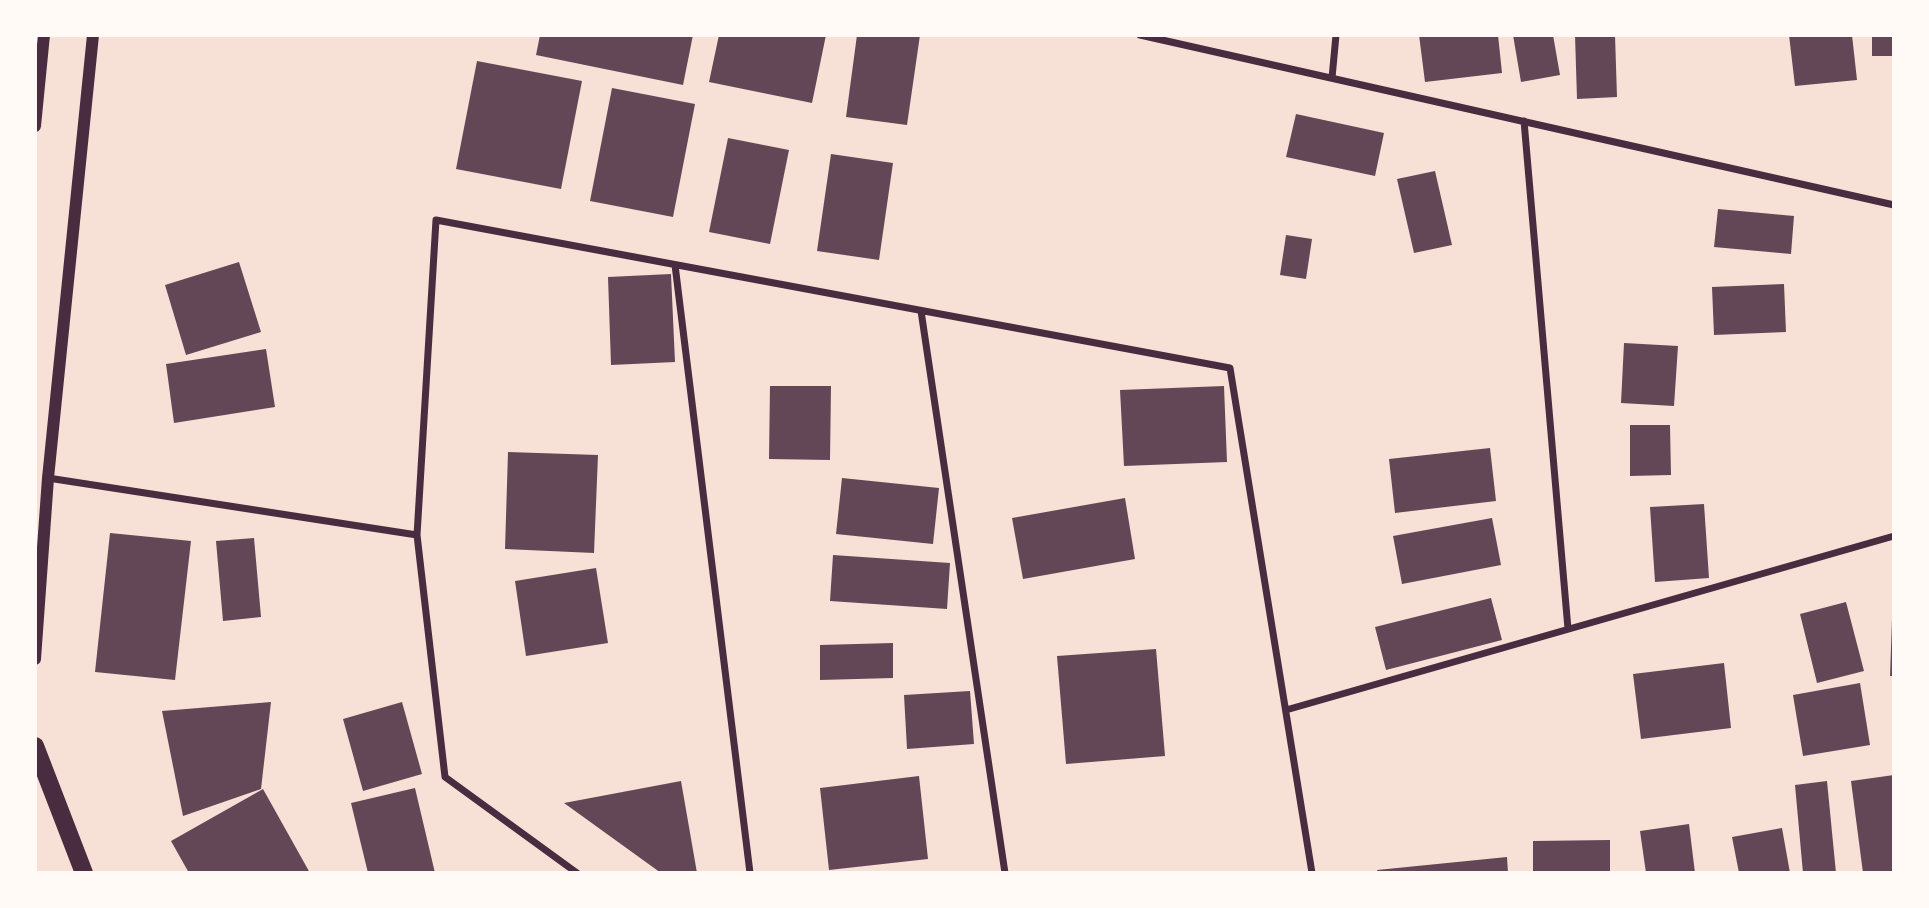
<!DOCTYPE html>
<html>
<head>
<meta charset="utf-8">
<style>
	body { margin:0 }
	#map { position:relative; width:1929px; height:908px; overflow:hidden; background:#f7e1d7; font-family:"Source Serif 4",serif }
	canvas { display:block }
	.frame { position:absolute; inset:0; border:37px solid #fffaf5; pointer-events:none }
</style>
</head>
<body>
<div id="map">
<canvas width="1929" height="908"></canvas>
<div class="frame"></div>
</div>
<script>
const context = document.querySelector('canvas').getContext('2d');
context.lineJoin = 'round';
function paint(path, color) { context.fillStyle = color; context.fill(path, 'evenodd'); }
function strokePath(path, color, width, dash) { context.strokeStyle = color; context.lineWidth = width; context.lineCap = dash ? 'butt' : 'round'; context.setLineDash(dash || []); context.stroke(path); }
paint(new Path2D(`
	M540 35H693L683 85 536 55Z
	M719 35H826L812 103 709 82Z
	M857 35H920L907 125 846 117Z
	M1419 35H1498L1502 73 1425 82Z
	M1513 35H1553L1560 75 1521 82Z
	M1575 35H1615L1617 97 1577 99Z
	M1789 35H1852L1857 80 1795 86Z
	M1872 35H1894V56H1872Z
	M477 61 582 81 561 189 456 169Z
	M612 88 695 104 673 217 590 201Z
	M1296 114 1384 133 1375 176 1286 157Z
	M728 138 789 150 770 244 709 232Z
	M831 154 893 163 879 260 817 251Z
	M1435 171 1452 245 1414 253 1397 179Z
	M1718 209 1794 216 1791 254 1714 247Z
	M1286 235 1312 239 1306 279 1280 275Z
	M239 262 261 332 186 355 165 285Z
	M671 274 675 362 611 365 608 277Z
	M1784 284 1786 332 1714 335 1712 287Z
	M1624 343 1678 346 1674 406 1621 403Z
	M266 349 275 407 174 423 166 364Z
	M770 386H831L830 460 769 459Z
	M1224 386 1227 462 1124 466 1120 390Z
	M1630 425H1670L1671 475 1630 476Z
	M1490 448 1496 501 1395 513 1389 459Z
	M508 452 598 455 594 553 505 549Z
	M842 478 939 488 933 544 836 534Z
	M1125 498 1135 559 1023 579 1012 518Z
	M1704 504 1709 578 1655 582 1650 507Z
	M1492 518 1501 565 1402 584 1393 536Z
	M110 533 191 541 175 680 95 672Z
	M254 538 261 617 223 621 216 541Z
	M833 555 950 563 947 609 830 601Z
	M596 568 608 643 526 656 515 581Z
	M1491 598 1502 640 1386 670 1375 627Z
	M1846 602 1864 671 1817 683 1800 614Z
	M1892 619H1894V676H1890Z
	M893 643V678L820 680V645Z
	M1156 649 1165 756 1066 764 1057 656Z
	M1724 663 1731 728 1641 739 1633 674Z
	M1860 683 1870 745 1803 756 1793 695Z
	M970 691 974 744 907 749 904 695Z
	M271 702 261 789 183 816 162 711Z
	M402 702 422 774 363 791 343 719Z
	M1894 775V873H1863L1851 781Z
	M919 776 928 859 829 870 820 788Z
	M681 781 697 873H661L564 803Z
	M1827 781 1836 873H1803L1795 785Z
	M415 788 435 873H368L351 803Z
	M263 789 310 873H189L171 841Z
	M1689 824 1695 873H1646L1640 831Z
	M1782 828 1790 873H1739L1732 837Z
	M1610 840V873H1533V841Z
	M1507 857 1508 873H1378L1377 870Z`), '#644757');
strokePath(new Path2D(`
	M1140 35 1894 205
	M1332 78 1336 35
	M1524 121 1568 629
	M675 265 750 873
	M921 311 1005 873
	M48 478 417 535
	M1286 710 1894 536
	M577 873 445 777 417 535 436 220 1230 368 1312 873`), '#4a2c40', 7);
strokePath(new Path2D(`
	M35 126 44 35
	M35 659 48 478 93 35`), '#4a2c40', 12);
strokePath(new Path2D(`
	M35 746 84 873`), '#4a2c40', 18);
</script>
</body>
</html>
